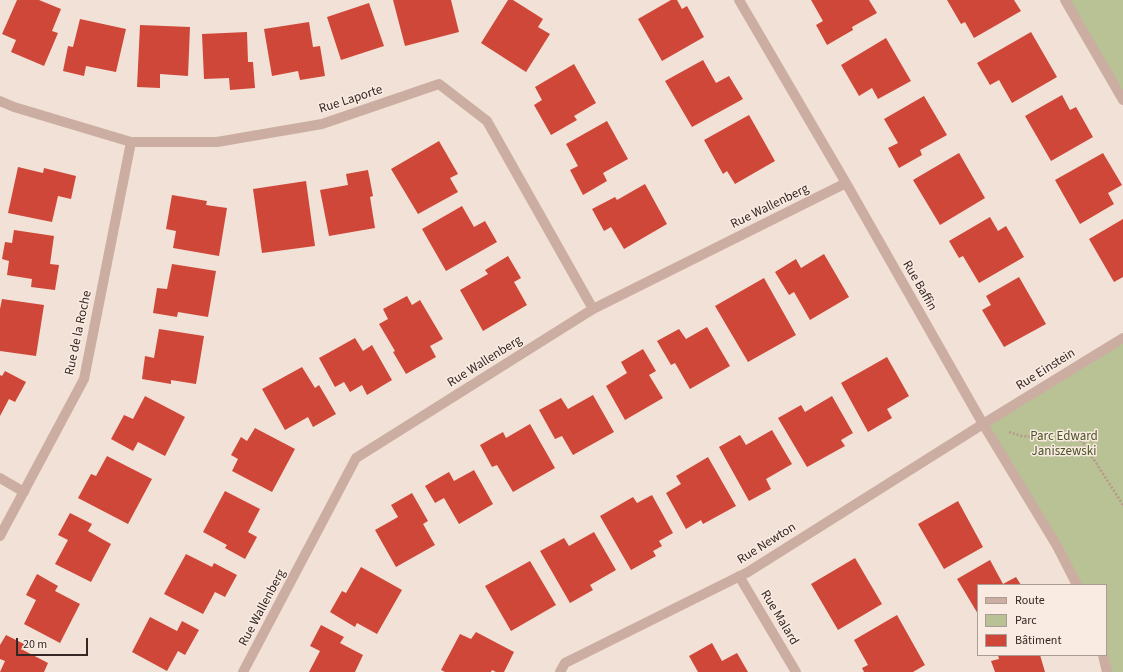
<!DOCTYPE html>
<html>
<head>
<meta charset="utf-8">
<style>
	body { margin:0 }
	#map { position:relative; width:1123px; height:672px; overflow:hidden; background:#f2e1d6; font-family:"Source Sans 3",sans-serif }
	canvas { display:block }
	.legend { position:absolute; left:977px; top:584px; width:130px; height:72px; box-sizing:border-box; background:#faebe2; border:1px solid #ab9d96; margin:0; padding:5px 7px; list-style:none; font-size:12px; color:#342724 }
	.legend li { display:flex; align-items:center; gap:8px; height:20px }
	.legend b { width:20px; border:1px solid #ab9d96 }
	.scale { position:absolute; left:16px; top:638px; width:72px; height:18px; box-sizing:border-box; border:2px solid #342724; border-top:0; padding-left:5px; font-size:12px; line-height:14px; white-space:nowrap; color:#342724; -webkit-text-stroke:3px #faebe2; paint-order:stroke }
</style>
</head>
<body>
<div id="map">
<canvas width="1123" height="672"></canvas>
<ul class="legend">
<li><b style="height:5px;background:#cbaea1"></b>Route</li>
<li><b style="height:11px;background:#b9c295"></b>Parc</li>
<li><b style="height:11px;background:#ce4738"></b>Bâtiment</li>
</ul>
<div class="scale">20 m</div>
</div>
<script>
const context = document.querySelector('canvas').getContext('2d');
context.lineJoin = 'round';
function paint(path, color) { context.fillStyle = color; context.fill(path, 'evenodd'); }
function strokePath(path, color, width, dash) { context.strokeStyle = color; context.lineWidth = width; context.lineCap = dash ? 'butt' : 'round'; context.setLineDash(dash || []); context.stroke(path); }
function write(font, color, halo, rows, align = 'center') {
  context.font = font + ' "Source Sans 3",sans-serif'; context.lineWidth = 3; context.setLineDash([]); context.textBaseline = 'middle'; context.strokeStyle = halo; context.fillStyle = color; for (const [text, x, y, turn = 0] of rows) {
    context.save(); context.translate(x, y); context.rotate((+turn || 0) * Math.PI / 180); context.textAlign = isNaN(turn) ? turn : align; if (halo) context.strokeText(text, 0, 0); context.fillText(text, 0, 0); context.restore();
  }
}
paint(new Path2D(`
	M1065 0H1123V100Z
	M1123 338V672H1107L1106 655V585H1077L983 424Z`), '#b9c295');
paint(new Path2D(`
	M17 0H39L61 9 52 31 58 33 44 66 11 52 16 40 2 34Z
	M393 0H451L459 32 405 46Z
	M508 0H513L543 19 538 27 550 34 526 72 481 43Z
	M671 0H677L682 9 687 6 704 37 662 61 638 19Z
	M811 0H869L877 13 852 27 853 30 827 45 816 25 823 21Z
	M947 0H1014L1021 11 974 38 965 22 961 24Z
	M369 3 384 46 341 60 327 17Z
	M80 19 126 29 116 72 86 66 84 76 63 71 68 46 73 47Z
	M309 22 313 47 320 46 325 76 300 80 298 71 272 76 264 29Z
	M140 25 190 27 188 76 160 74V88L137 87Z
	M247 32 248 62H253L255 88 230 90 229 78 204 79 202 34Z
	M1031 32 1057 77 1012 103 999 80 990 85 977 63Z
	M886 38 911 81 878 99 872 88 859 96 841 65Z
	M703 60 716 83 729 76 743 99 692 127 665 81Z
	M574 64 596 103 574 116 577 120 551 135 534 105 542 100 535 87Z
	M1062 95 1070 110 1076 107 1093 137 1051 161 1025 116Z
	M924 96 947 135 920 150 922 155 899 168 888 148 898 143 884 119Z
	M749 115 775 161 735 184 727 171 723 174 704 140Z
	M607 121 628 159 603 173 607 181 583 195 570 170 578 166 566 144Z
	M439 141 458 174 450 178 458 192 418 214 391 169Z
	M959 153 985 198 940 225 913 180Z
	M1103 153 1122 185 1108 193 1114 204 1080 224 1055 180Z
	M18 167 43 173 44 168 76 176 71 199 58 196 52 222 8 213Z
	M368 170 373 196 370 197 375 228 329 236 320 190 348 185 346 174Z
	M306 181 315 246 262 253 253 189Z
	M645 184 667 224 624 249 611 227 604 231 592 209 615 197 617 200Z
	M172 195 207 201 206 205 227 208 219 256 173 248 176 231 166 229Z
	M462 206 474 227 485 221 497 242 446 271 422 229Z
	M990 217 998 231 1006 226 1024 257 979 283 963 256 959 258 949 241Z
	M1123 219V277L1114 282 1089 239Z
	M14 230 54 236 50 264 59 265 55 290 31 287 32 279 7 275 9 261 2 259 5 242 12 243Z
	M824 254 849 297 810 320 794 292 789 295 775 272 796 259 801 268Z
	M508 256 521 278 514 282 527 305 483 331 460 290 488 274 485 270Z
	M172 264 216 271 208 317 178 312 177 317 153 313 157 288 167 289Z
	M1019 277 1046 324 1004 347 982 310 991 305 986 296Z
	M764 278 796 335 748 362 715 306Z
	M407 296 412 305 420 300 443 339 430 346 436 357 406 374 393 352 395 351 379 324 388 319 383 309Z
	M2 299 44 305 36 356 0 351V309Z
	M707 327 730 366 690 389 675 363 671 365 657 341 679 329 686 339Z
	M159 329 204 336 196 384 171 380V384L142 379 145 356 154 358Z
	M355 338 363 351 372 345 392 380 367 395 362 385 350 392 344 382 335 387 319 358Z
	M643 349 656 371 649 375 663 398 625 420 606 386 627 373 621 362Z
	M887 357 909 396 887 409 892 418 868 432 841 383Z
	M302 367 315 388 319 385 336 414 313 427 308 417 285 430 262 389Z
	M5 371 26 382 15 402 9 399 0 416V375L2 376Z
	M593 395 614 432 573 455 562 436 555 439 539 410 561 398 568 409Z
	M145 396 185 417 165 456 138 442 133 451 111 439 124 415 133 419Z
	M832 396 853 433 841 440 845 446 807 467 778 418 801 405 805 412Z
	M530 424 555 468 513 492 497 465 492 467 480 445 503 432 506 438Z
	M255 428 295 449 272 492 232 471 238 459 231 455 241 437 247 441Z
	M772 430 792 464 766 479 771 489 749 501 719 447 740 435 746 445Z
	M107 456 152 479 128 524 78 498 91 474 96 476Z
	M708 457 736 506 703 524 701 520 686 529 666 493 681 484 676 476Z
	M474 470 493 504 459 524 444 498 435 503 425 486 449 472 454 481Z
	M225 491 260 509 248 532 257 537 245 559 225 548 227 545 203 532Z
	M412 493 428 521 423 524 435 545 396 567 375 530 398 517 391 505Z
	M652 495 673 533 659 541 662 546 653 551 656 556 631 570 600 516 633 497 637 503Z
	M958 501 983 547 944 569 918 524Z
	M70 513 92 524 88 531 111 544 91 582 55 564 68 540 58 535Z
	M594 532 616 570 590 585 593 590 570 603 540 551 564 538 569 546Z
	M186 554 212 567 214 563 237 575 225 597 215 592 203 614 164 594Z
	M855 558 882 604 838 630 811 584Z
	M990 560 1003 584 1016 577 1021 585H978V614L957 579Z
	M530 561 556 605 511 631 485 586Z
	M361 567 402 590 377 634 357 623 355 627 330 612 342 591 346 593Z
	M37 574 58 586 55 591 80 604 60 643 24 624 36 600 26 595Z
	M897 615 925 665 913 672H864L862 668 868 665 854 640Z
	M150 617 177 631 182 621 199 630 185 655 178 651 167 671 132 652Z
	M321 625 344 637 340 643 363 655 355 672H309L320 651 310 646Z
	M476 632 514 652 504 672H496L492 670 491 672H445L441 670 460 634 471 639Z
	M6 635 26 645 23 650 48 663 44 672H0L5 661 0 659V645Z
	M712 643 722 661 737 653 748 672H698L689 656Z
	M998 655H1040L1045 672H995L991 661 999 659Z`), '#ce4738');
strokePath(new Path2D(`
	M1009 432 1021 436 1082 441 1123 505`), '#b6988b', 2.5, [2, 2]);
strokePath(new Path2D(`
	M739 0 846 183 983 424 1057 546 1077 585
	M1065 0 1123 100
	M0 101 14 107 131 142H217L322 124 439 84 487 121 593 309
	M0 478 24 492
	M0 536 84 379 131 142
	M739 576 796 672
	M1103 655 1107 672
	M243 672 356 458 593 309 846 183
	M560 672 565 663 748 572 983 424 1123 338`), '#cbaea1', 10);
write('13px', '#342724', '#faebe2', [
	["Rue Laporte",351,100,-18],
	["Rue Wallenberg",770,207,-26],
	["Rue Baffin",919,286,60],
	["Rue de la Roche",79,333,-78],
	["Rue Wallenberg",485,362,-32],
	["Rue Einstein",1046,370,-32],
	["Rue Newton",767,544,-32],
	["Rue Wallenberg",263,608,-62],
	["Rue Malard",779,618,59]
]);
write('13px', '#4a5427', '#faebe2', [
	["Parc Edward",1064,437],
	["Janiszewski",1064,452]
]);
</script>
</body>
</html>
